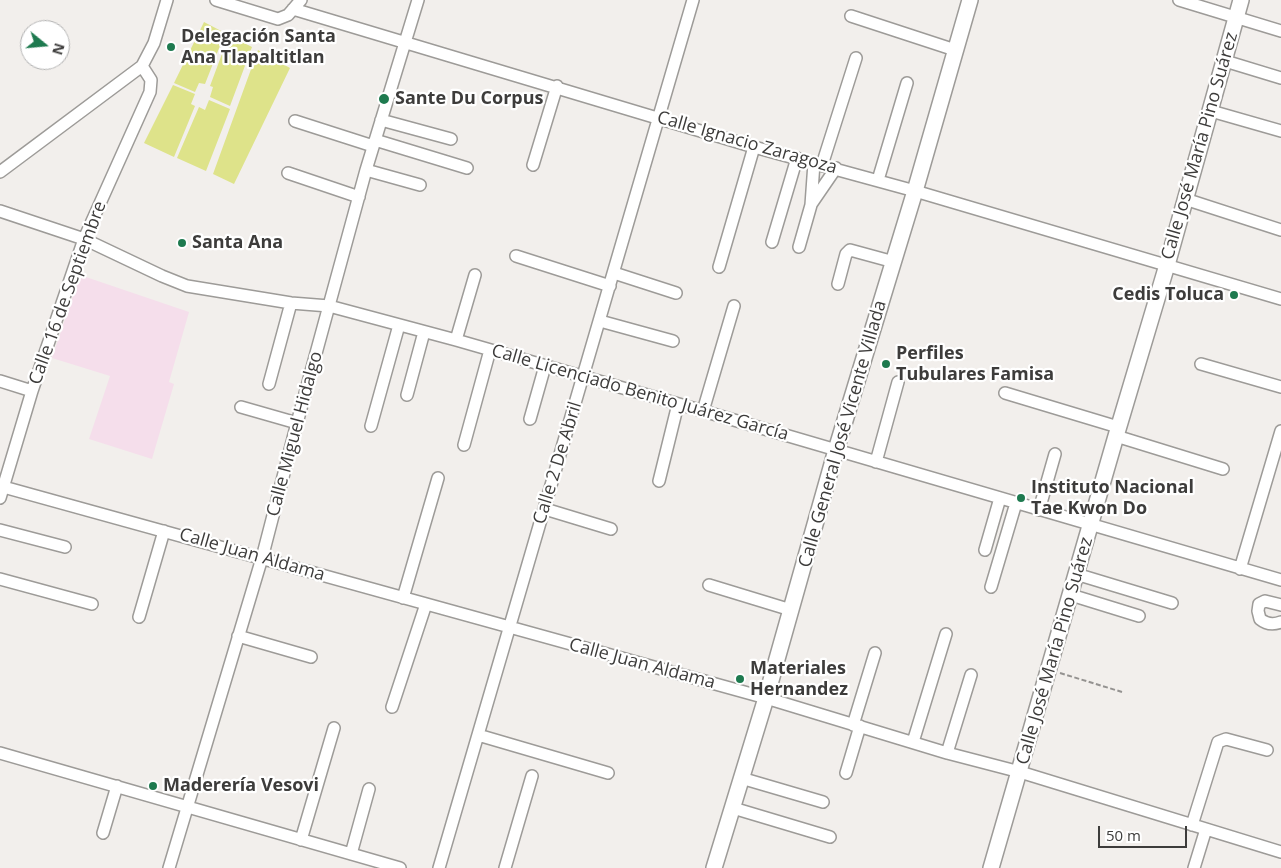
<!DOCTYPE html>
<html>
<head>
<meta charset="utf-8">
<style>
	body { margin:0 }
	#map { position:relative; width:1281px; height:868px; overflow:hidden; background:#f2efec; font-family:"Open Sans",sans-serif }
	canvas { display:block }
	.north { position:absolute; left:20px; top:20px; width:50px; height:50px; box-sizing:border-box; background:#fff; border:1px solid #b1b1b1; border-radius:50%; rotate:107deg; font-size:14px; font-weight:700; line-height:20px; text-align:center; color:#3d3c3b }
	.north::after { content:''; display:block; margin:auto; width:18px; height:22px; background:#1e7a4f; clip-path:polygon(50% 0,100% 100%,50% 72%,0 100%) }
	.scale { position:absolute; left:1098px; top:826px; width:89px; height:22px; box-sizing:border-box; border:2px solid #3d3c3b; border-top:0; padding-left:6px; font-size:15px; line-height:18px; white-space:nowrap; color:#3d3c3b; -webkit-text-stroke:4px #fff; paint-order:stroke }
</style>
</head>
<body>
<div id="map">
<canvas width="1281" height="868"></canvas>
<div class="north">N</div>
<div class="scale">50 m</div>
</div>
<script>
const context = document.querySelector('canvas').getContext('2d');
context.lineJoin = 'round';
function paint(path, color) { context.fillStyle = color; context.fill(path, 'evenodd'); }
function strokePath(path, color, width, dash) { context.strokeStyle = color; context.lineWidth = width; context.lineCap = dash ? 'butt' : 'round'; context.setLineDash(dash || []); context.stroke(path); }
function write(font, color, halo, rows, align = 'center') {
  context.font = font + ' "Open Sans",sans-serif'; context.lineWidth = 4.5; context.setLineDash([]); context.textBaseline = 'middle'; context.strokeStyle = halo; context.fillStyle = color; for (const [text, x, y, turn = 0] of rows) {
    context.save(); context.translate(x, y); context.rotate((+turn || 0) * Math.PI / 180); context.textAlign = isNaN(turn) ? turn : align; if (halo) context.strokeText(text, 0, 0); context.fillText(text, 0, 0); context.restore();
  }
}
paint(new Path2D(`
	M80 275 189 312 169 382 174 384 152 459 89 439 110 376 52 358Z`), '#f5deeb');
paint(new Path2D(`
	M204 22 225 33 205 84 199 83 195 92 174 83Z
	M229 35 252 47 230 106 210 97 213 87 210 86Z
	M258 50 290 68 234 184 213 174Z
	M173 85 195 94 191 104 195 106 174 157 144 143Z
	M209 100 230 109 206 171 177 158 199 107 205 110Z`), '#dee38a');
const minor = new Path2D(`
	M216 0 278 19 288 15 301 0
	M1179 0 1281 31
	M293 9 754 147 915 191 1281 299
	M851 16 955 50
	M1225 61 1281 78
	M1211 111 1281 131
	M381 120 451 139
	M295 121 373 146
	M375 140 467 168
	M533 165 557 86
	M822 165 856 58
	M366 170 420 185
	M0 172 142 66 154 43 167 0
	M288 173 359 197
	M878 180 907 83
	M1185 199 1281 230
	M812 203 836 168
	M0 211 84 239 162 276 187 286 291 303 329 306 456 340 703 411 1281 580
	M772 242 797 158
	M799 247 811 205 814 163
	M516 256 610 286
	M719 267 754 147
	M614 273 676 293
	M838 284 846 254 850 250 894 262
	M600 321 673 341
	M456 340 475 275
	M1201 364 1281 387
	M0 381 32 391
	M269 384 291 303
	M1005 393 1118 427
	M407 395 424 332
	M241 407 297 423
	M703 411 734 306
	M530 419 545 366
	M371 426 399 325
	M1116 436 1223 469
	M464 445 490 350
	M876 462 898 382
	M659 481 678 404
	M0 486 766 698 947 753 1020 772 1281 852
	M0 498 32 391 84 239 150 92 151 80 142 66
	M545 509 611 529
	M1039 510 1055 454
	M0 530 65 547
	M985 550 1000 498
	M1240 569 1281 431
	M1076 574 1172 603
	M0 579 92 604
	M709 585 791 610
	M991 587 1016 503
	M1071 595 1139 616
	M403 598 438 478
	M1281 605 1265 601 1259 604 1258 611 1260 619C1266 624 1273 625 1281 622
	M139 617 164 531
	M238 636 311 657
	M392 707 426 604
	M853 725 875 653
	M478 735 608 773
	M913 742 946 634
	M0 753 400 868
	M947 753 971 675
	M846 773 860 726
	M741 778 823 802
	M733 808 830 837
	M1192 825 1218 742 1226 739 1267 750
	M103 833 117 786
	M301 840 334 728
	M351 854 369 789
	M169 868 262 558 297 423 366 170 418 0
	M439 868 693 0
	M505 868 532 776
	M1194 868 1206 829`);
const major = new Path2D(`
	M714 868 766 698 836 450 915 191 970 0
	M991 868 1116 436 1167 265 1241 0`);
strokePath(minor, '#9d9b98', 14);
strokePath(major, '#9d9b98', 18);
strokePath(new Path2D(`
	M1060 673 1122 692`), '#949290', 2, [5, 2.5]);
strokePath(minor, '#fff', 11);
strokePath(major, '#fff', 15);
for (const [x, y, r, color] of [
	[171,47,5,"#1e7a4f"],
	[384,99,6,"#1e7a4f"],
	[182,243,5,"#1e7a4f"],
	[1234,295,5,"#1e7a4f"],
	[886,364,5,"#1e7a4f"],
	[1021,498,5,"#1e7a4f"],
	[740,679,5,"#1e7a4f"],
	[153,786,5,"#1e7a4f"]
]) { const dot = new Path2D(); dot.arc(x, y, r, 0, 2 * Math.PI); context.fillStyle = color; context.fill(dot); strokePath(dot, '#fff', 2); }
write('bold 18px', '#3d3c3b', '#fff', [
	["Delegación Santa",181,37],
	["Ana Tlapaltitlan",181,58],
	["Sante Du Corpus",395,99],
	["Santa Ana",192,243],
	["Cedis Toluca",1224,295,"right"],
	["Perfiles",896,354],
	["Tubulares Famisa",896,375],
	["Instituto Nacional",1031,488],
	["Tae Kwon Do",1031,509],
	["Materiales",750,669],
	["Hernandez",750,690],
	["Maderería Vesovi",163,786]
], 'left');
write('18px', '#3d3c3b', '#fff', [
	["Calle Ignacio Zaragoza",747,143,16],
	["Calle José María Pino Suárez",1200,146,-74],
	["Calle 16 de Septiembre",68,293,-70],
	["Calle Licenciado Benito Juárez García",640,393,16],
	["Calle Miguel Hidalgo",295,434,-75],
	["Calle General José Vicente Villada",843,434,-74],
	["Calle 2 De Abril",558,463,-73],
	["Calle Juan Aldama",252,555,16],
	["Calle José María Pino Suárez",1055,651,-74],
	["Calle Juan Aldama",642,664,15]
]);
</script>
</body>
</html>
